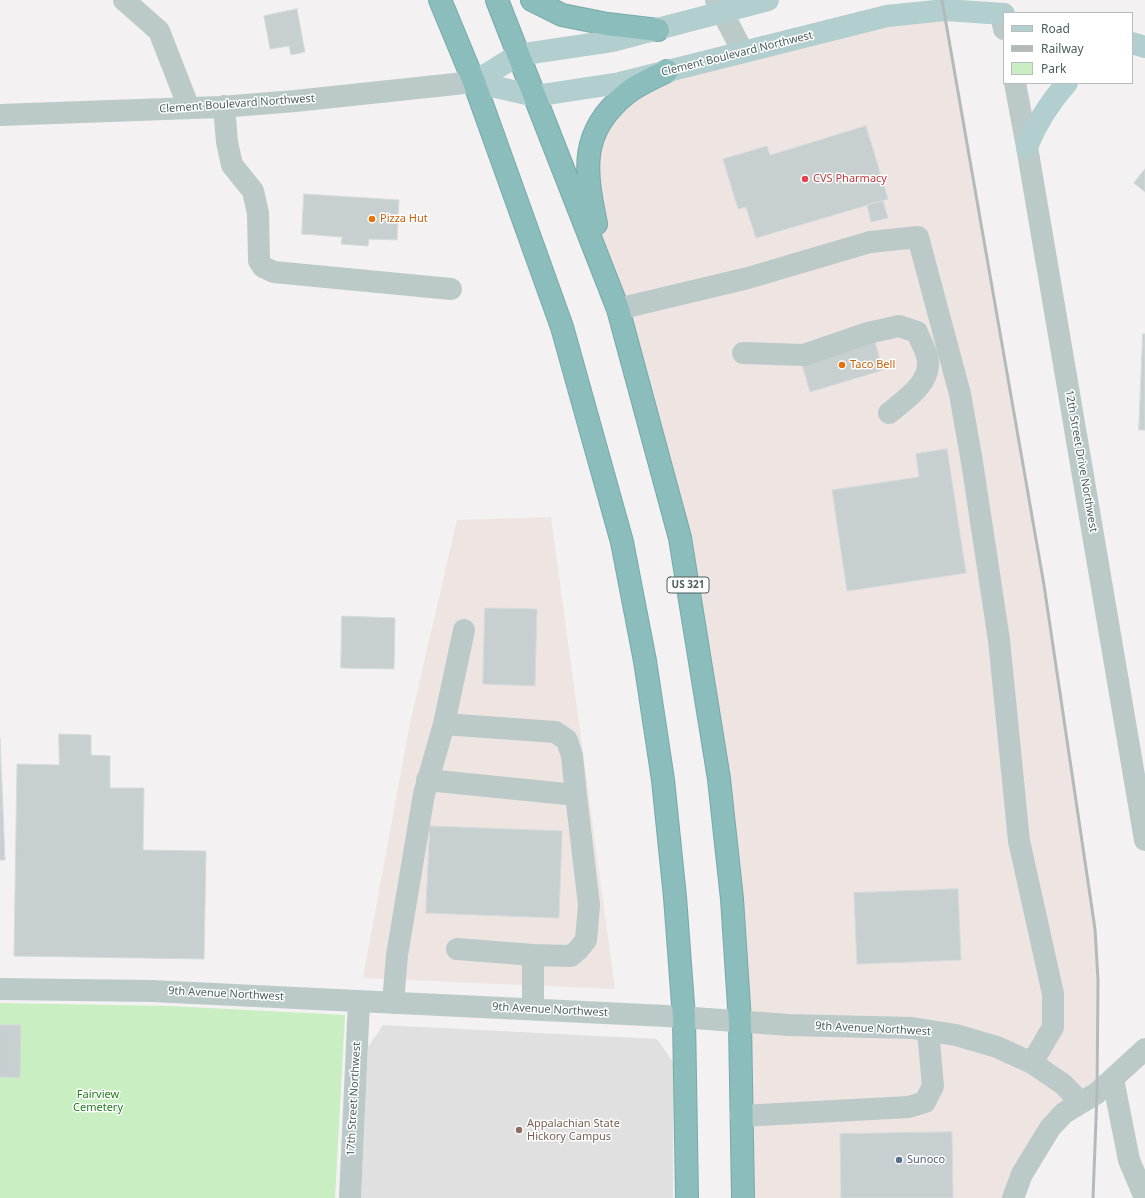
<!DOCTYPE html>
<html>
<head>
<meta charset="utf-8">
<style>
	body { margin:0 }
	#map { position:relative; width:1145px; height:1198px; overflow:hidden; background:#f3f1f2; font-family:"Noto Sans",sans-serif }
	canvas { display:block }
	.legend { position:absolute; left:1003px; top:12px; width:130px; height:72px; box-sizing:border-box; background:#fff; border:1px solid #b7bfbe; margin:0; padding:5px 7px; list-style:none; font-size:12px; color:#4a5e5d }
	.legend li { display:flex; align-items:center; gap:8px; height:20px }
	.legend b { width:20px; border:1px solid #b7bfbe }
</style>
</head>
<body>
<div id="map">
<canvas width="1145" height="1198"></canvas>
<ul class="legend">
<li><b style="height:5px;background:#b2cece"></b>Road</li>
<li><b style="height:5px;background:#b4babb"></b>Railway</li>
<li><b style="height:11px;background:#c8eec2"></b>Park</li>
</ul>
</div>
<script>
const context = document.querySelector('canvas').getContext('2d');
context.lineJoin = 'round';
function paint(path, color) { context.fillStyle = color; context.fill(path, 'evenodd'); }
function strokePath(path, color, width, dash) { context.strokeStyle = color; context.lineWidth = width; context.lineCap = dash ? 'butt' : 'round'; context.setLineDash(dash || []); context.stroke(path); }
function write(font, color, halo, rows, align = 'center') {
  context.font = font + ' "Noto Sans",sans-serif'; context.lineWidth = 3; context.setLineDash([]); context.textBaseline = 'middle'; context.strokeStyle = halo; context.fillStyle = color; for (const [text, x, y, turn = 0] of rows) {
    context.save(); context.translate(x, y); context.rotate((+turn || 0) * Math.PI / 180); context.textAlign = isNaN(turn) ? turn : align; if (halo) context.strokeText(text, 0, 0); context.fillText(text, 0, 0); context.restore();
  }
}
paint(new Path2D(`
	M945 10 1044 585 1086 860 1095 929 1098 980 1097 1093 1080 1102 1013 1198H743L740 1022 701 656 588 183 603 116 627 93Z
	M551 517 615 989 363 978 410 723 457 520Z`), '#eee4e1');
paint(new Path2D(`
	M383 1025 657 1039 673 1062V1198H361L368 1047Z`), '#e1e0e1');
paint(new Path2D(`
	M0 1003 169 1006 345 1015 335 1198H0Z`), '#c8eec2');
const building = new Path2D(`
	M297 9 305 52 291 55 289 46 270 49 264 16Z
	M866 126 888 199 756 238 746 207 738 209 723 159 767 146 770 155Z
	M1145 169V192L1134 183Z
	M304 194 399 200 397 240 369 239 368 246 341 244 342 237 302 234Z
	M883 201 888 218 871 222 867 205Z
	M1143 334H1145V430H1139Z
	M874 339 883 370 810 392 801 361Z
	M947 449 966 573 847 591 832 490 919 477 916 454Z
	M485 608 537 609 535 686 483 684Z
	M342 616 395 618 394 669 341 668Z
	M59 734 91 735V755L110 756V788H144L143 850 206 851 204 959 14 956 17 764 59 765Z
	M0 738 5 860H0Z
	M430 826 562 831 559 918 426 913Z
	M958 889 961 960 857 964 854 893Z
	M0 1025H21L20 1078 0 1077Z
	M952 1132 953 1198H841L840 1134Z`);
paint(building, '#c8cfd0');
strokePath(building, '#d5dbdc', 1);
const highway = new Path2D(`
	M440 0 474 82 562 327 622 542 645 661 663 780 675 897 684 1018 687 1198
	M497 0 618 309 680 538 719 779 732 899 740 1022 743 1198
	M532 0 562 15 607 24 658 30
	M596 224C585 170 579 132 626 94 638 84 654 78 667 71`);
strokePath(highway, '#76a9a9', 24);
strokePath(new Path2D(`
	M124 0 159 31 189 108
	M716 0 743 52
	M1001 14 1004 29
	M1015 83 1027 147 1145 840
	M224 106 227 142 232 165 253 191 258 213 259 261 263 267 274 272 451 289
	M0 115 221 107 295 101 474 82
	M618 309 748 278 870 242 918 237 960 394 972 462 999 640 1019 841 1053 994V1027L1032 1063
	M743 353 804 355 868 333 899 326 917 332C920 340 925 348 927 356 934 381 906 399 889 413
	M444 724 555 732 567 740 572 756 576 795
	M427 780 576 795 589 905 586 940 578 950 571 956 533 955V1009
	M457 949 533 955
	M0 989 152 991 666 1016 789 1025 912 1028 956 1035 997 1047 1032 1063 1063 1084 1080 1102
	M393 1003 397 955 424 794 444 724 464 630
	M1113 1079 1129 1160 1145 1198
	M741 1116 909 1107 925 1102 933 1086 928 1031
	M350 1198 359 1001
	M1013 1198 1022 1174 1050 1128 1064 1113 1097 1093 1145 1049`), '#bbcac9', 22);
strokePath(new Path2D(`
	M1132 43 1145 47
	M474 82 535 96 620 83 887 16 945 10 1004 14
	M474 82 518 55 612 41 768 0
	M1027 147C1037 122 1049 103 1067 83`), '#b2cece', 22);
strokePath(highway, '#8bbdbd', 22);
strokePath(new Path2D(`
	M942 0 1044 585 1095 929 1098 980 1097 1093 1093 1198`), '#b4babb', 3);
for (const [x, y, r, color] of [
	[805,179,4,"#e0444e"],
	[372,219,4,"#e8710a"],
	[842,365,4,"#e8710a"],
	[519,1130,4,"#8d6e63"],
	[899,1160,4,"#5c6f8a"]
]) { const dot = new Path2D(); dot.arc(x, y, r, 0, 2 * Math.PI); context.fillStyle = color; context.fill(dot); strokePath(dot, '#fff', 1.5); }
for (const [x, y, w] of [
	[688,585,42]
]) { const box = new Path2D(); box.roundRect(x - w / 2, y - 8, w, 16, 3); context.fillStyle = '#fff'; context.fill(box); strokePath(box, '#4a5e5d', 1); }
write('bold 10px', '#4a5e5d', null, [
	["US 321",688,585]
]);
write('11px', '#4a5e5d', '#fff', [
	["Clement Boulevard Northwest",737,54,-14],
	["Clement Boulevard Northwest",237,104,-4],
	["12th Street Drive Northwest",1081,461,80],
	["9th Avenue Northwest",226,994,3],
	["9th Avenue Northwest",550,1010,3],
	["9th Avenue Northwest",873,1029,3],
	["17th Street Northwest",354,1099,-87]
]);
write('11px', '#be3a42', '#fff', [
	["CVS Pharmacy",813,179]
], 'left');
write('11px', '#c56008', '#fff', [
	["Pizza Hut",380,219],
	["Taco Bell",850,365]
], 'left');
write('11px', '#1d7e1c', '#fff', [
	["Fairview",98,1095],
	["Cemetery",98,1108]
]);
write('11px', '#785e54', '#fff', [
	["Appalachian State",527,1124],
	["Hickory Campus",527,1137]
], 'left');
write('11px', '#4e5e75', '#fff', [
	["Sunoco",907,1160]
], 'left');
</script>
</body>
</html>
